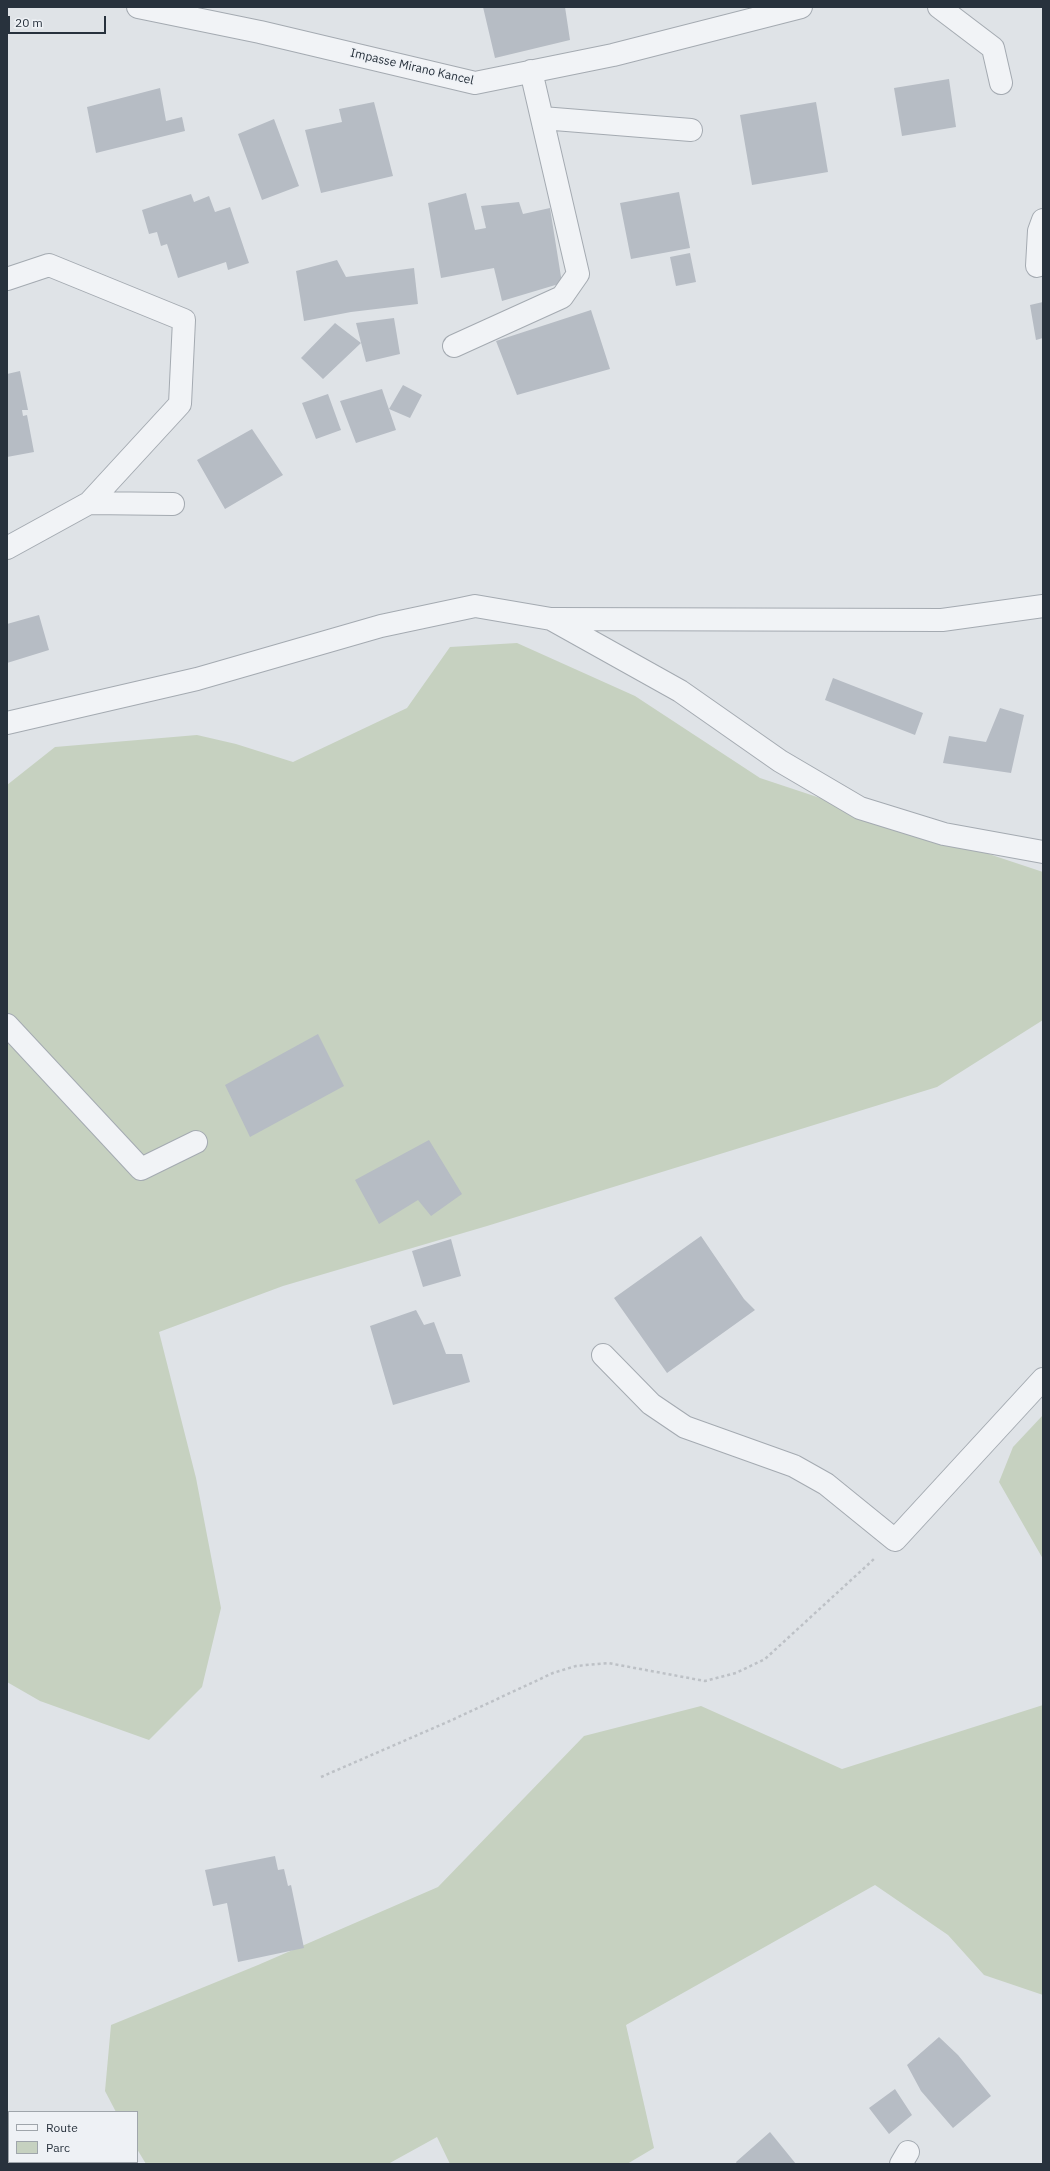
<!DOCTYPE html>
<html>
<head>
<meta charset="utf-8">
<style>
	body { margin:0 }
	#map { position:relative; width:1050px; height:2171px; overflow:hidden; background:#dfe3e7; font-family:"IBM Plex Sans",sans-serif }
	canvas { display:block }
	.frame { position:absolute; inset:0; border:8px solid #28323d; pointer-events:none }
	.legend { position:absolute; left:8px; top:2111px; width:130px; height:52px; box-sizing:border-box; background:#eef1f5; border:1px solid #9fa5ab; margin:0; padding:5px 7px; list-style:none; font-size:12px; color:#28323d }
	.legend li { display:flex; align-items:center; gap:8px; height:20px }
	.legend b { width:20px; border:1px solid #9fa5ab }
	.scale { position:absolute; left:8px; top:16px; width:98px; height:18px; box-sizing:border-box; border:2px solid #28323d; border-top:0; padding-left:5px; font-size:12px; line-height:14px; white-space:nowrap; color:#28323d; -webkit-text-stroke:3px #eef1f5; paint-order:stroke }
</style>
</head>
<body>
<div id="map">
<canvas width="1050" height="2171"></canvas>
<div class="frame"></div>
<ul class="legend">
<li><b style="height:5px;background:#f1f3f6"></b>Route</li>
<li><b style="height:11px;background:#c6d1c0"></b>Parc</li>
</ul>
<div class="scale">20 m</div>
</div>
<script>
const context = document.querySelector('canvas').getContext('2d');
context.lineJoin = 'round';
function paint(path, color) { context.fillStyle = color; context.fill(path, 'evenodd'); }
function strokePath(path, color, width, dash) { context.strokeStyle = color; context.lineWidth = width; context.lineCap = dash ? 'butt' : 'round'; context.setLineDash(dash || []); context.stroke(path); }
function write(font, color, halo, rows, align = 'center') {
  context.font = font + ' "IBM Plex Sans",sans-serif'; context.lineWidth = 3; context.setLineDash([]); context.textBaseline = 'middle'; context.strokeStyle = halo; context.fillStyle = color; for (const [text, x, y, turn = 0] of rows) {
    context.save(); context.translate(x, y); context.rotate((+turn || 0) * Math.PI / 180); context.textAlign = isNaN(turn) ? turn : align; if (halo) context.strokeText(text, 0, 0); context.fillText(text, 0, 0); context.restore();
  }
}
paint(new Path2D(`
	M517 643 635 696 760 778 1043 872V1020L937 1087 487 1226 283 1286 159 1332 196 1478 221 1608 202 1687 149 1740 40 1701 7 1682V785L55 747 197 735 236 744 293 762 407 708 450 647Z
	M1043 1415V1559L999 1482 1013 1447Z
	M1043 1705V1995L984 1975 948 1935 875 1885 626 2025 654 2148 627 2164H450L437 2137 388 2164H146L137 2149V2112H116L105 2091 111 2025 258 1965 438 1887 584 1736 701 1706 842 1769Z`), '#c6d1c0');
paint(new Path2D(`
	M483 7H565L570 40 495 58Z
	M949 79 956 127 902 136 894 88Z
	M160 88 166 121 182 117 185 131 96 153 87 107Z
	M374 102 393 176 321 193 305 130 342 122 339 109Z
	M816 102 828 172 752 185 740 115Z
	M274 119 299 186 262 200 238 134Z
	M679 192 690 248 631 259 620 203Z
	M466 193 475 230 486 228 481 206 519 202 523 214 550 208 562 283 502 301 494 268 441 278 428 203Z
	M191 194 194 202 209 196 215 212 230 207 249 263 228 270 226 262 178 278 167 244 161 246 157 232 149 234 142 210Z
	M690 253 696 282 676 286 670 257Z
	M337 260 346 277 414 268 418 304 351 312 304 321 296 271Z
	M1043 302V338L1036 340 1030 305Z
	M591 310 610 369 517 395 496 341Z
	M394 318 400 354 366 362 356 323Z
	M335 323 361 343 323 379 301 358Z
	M20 371 28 410H22L23 416 27 415 34 452 7 457V374Z
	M403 385 422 395 410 418 389 409Z
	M382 389 396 430 356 443 340 401Z
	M328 394 341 430 316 439 302 403Z
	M252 429 283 475 225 509 197 460Z
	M39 615 49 650 7 663V624Z
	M833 678 923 713 915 735 825 700Z
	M1000 708 1024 715 1011 773 943 763 949 736 986 742Z
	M318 1034 344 1086 250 1137 225 1085Z
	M429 1140 462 1194 431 1216 418 1200 379 1224 355 1180Z
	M701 1236 744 1299 755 1310 667 1373 614 1298Z
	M451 1239 461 1276 423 1287 412 1251Z
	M416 1310 424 1325 434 1322 446 1354H462L470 1382 393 1405 370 1326Z
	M275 1856 278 1870 284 1869 288 1886 291 1885 304 1948 238 1962 227 1903 213 1906 205 1870Z
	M939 2037 958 2055 991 2096 953 2128 921 2091 907 2065Z
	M895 2089 912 2115 889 2134 869 2108Z
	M770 2132 796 2164H737L736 2162Z`), '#b6bcc4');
const minor = new Path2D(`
	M138 7 260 32 475 83 613 55 801 7
	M939 7 993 48 1001 83
	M542 118 691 130
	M1037 266 1039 231 1043 220
	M7 279 49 265 184 320 180 404 89 503
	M454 346 562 297 578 274 531 71
	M7 548 89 503 173 504
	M552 619 942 620 1043 606
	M7 723 197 679 381 626 475 606 551 619 680 691 780 761 860 808 944 834 1043 852
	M7 1025 141 1169 196 1142
	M603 1355 651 1404 685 1427 794 1466 826 1484 895 1540 1043 1379
	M901 2164 908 2152`);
strokePath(minor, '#a4aab1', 24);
strokePath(new Path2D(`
	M321 1777 452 1720 553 1673 576 1666 608 1663 705 1681 736 1673 765 1659 874 1559`), '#bdc1c6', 2.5, [3, 3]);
strokePath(minor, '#f1f3f6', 22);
write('12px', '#28323d', '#eef1f5', [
	["Impasse Mirano Kancel",412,67,13]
]);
</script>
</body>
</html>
